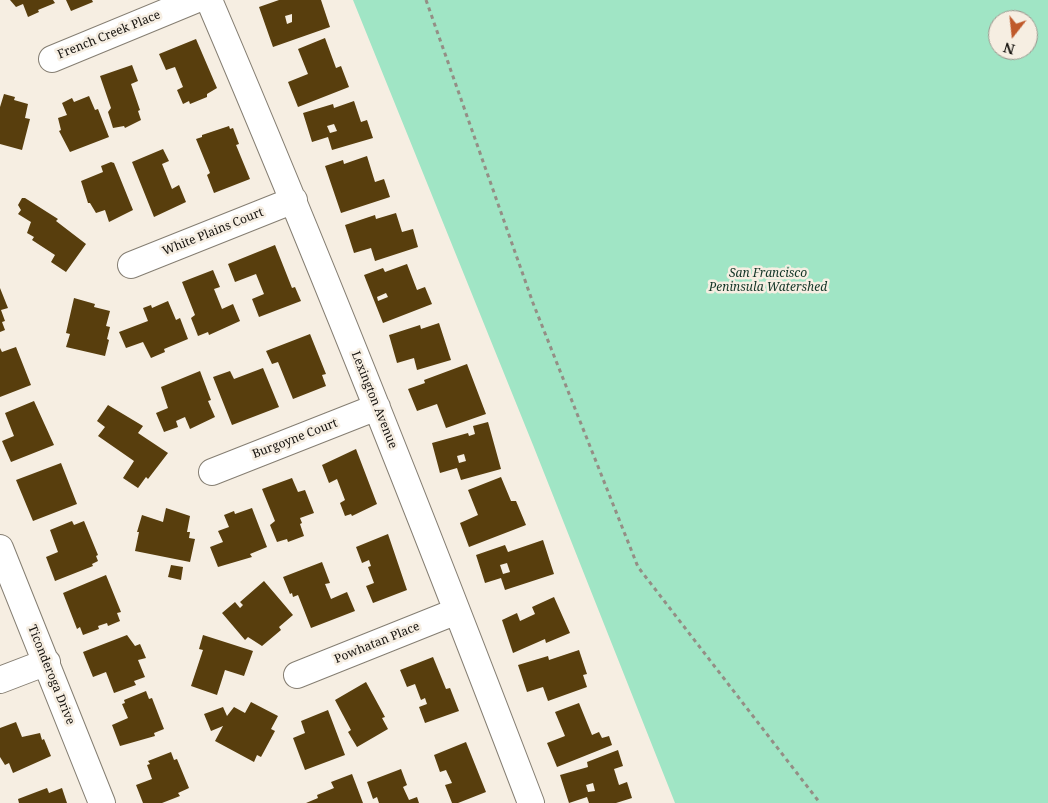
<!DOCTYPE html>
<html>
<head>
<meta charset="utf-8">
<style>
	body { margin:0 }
	#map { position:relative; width:1048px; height:803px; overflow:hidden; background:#f6eee2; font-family:"Noto Serif",serif }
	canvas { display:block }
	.north { position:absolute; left:988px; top:10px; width:50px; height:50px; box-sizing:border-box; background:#f6eee2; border:1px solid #9c968d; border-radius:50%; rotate:196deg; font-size:14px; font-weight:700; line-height:20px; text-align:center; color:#15120e }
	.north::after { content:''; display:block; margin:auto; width:18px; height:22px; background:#bf592a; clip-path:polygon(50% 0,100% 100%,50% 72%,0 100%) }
</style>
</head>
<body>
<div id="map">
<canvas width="1048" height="803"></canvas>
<div class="north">N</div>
</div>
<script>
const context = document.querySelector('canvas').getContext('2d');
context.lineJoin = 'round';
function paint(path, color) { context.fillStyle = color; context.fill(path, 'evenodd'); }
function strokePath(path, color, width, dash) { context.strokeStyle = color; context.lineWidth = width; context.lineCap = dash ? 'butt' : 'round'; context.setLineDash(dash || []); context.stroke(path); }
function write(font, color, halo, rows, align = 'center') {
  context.font = font + ' "Noto Serif",serif'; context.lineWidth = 5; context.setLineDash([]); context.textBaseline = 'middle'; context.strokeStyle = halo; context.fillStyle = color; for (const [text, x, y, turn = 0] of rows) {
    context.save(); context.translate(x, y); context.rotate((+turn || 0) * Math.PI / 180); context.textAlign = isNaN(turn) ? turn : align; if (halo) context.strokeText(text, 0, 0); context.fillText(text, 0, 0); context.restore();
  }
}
paint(new Path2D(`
	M353 0H1048V803H675L533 445ZM998 20H1028V50H998Z`), '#a0e5c5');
paint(new Path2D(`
	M10 0H53L55 3 38 10 39 12 28 17 23 4 16 7Z
	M66 0H92L93 2 71 11Z
	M279 0H321L330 27 273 47 259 7ZM292 14V22L287 24 285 16Z
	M325 38 336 68 341 66 349 87 298 107 288 82 308 74 298 49Z
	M196 39 217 88 207 94V97L190 104 189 101 183 104 177 90 183 87 175 67 166 70 159 54Z
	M132 65 138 81 131 84 140 110 138 111 141 120 125 128 124 126 113 128 108 112 111 108 100 76Z
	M4 94 15 97 14 100 28 104 25 118 30 119 22 150 0 144V107Z
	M89 96 95 110 98 109 109 137 70 152 59 131 61 130 58 118 67 115 62 103 72 98 74 102Z
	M354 101 361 122 367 120 373 138 332 150 328 137 312 142 303 113 333 104 334 108ZM334 124 337 131 330 133 327 126Z
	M229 126 230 129 233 128 239 144 236 145 250 179 214 193 207 175 210 173 196 139 202 137V135Z
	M163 149 169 161 162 164 172 189 179 185 186 202 154 217 132 162Z
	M367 156 375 182 384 179 390 197 341 213 325 166 343 160 344 164Z
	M111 162 114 163 133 210 109 222 105 210 96 213 90 203H88L81 181 103 172 101 166Z
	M22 198H25L58 219 56 221 86 244 66 272 51 262 55 255 32 240 34 237 27 233 31 222 18 214 21 210 18 205Z
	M396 213 402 232 413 229 418 247 375 261 371 248 354 253 345 225 375 215 376 219Z
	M275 245 292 288 295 287 301 301 259 317 252 299 264 294 256 274 235 282 228 264Z
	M407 264 417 290 425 287 432 304 383 323 364 275 383 268 385 272ZM386 293 388 297 378 301 377 297Z
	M213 270 220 287 214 289 222 309 233 304 240 321 209 335 208 332 198 336 191 318 195 315 182 282Z
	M0 288 8 308 1 310 5 321 2 322 5 330 0 332Z
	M74 298 95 304 94 307 110 311 106 326 110 327 107 339 109 340 105 356 66 347 70 334 66 333Z
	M168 301 176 320 180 318 188 339 164 349 165 352 151 358 143 342 126 348 119 332 148 321 143 308 151 305 152 308Z
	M439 323 451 360 417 370 414 358 397 363 389 335 420 325 421 329Z
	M310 334 326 374 322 375 326 386 293 399 278 362 272 364 266 351Z
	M16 347 31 385 0 397V348L2 352Z
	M467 364 486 414 446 428 437 404 417 411 408 389 425 383 424 380Z
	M263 368 279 407 232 425 213 377 230 371 234 379Z
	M200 371 211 400 208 401 215 417 190 429 185 417 176 421 178 427 164 432 156 413 168 408 161 387Z
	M34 401 54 445 11 462 2 441 14 436 5 413Z
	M108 405 143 426 138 433 168 453 148 479 146 477 138 488 123 478 134 461 98 436 105 427 97 421Z
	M488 422 501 469 461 480 457 468 440 473 432 443 468 433 469 436 475 434 473 426ZM464 454 466 461 459 463 457 456Z
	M356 449 377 504 352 516 351 514 345 516 340 503 345 500 337 479 329 483 322 465Z
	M61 463 77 504 33 521 16 480Z
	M501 477 511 501H516L526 525 469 547 460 523 478 515 468 490Z
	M292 478 298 492 305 490 314 513 300 518 302 523 300 524 304 536 288 542 287 539 277 542 270 525 275 521 262 489Z
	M166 508 190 516 187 532H190L189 538 195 539 190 562 135 551 139 532H137L142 515 163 522Z
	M252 508 267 547 250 554 252 557 218 567 210 547 223 542 218 531 229 527 224 515 234 511 235 514Z
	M72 521 74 525 84 521 98 555 96 556 98 561 92 564 93 566 55 581 46 557 58 552 50 530Z
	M388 534 407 590 373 603 366 586 374 583 368 567 371 566 369 560 362 563 356 547Z
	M543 540 554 574 505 590 501 578 485 583 476 555 505 545 508 552ZM507 563 510 572 503 574 500 565Z
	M322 562 330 583 325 584 331 599 347 592 355 611 311 628 298 595 293 597 292 593 290 594 283 577Z
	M171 565 183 567 181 580 168 577Z
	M106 575 121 612 117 613 120 621 108 626 107 623 98 626 99 629 83 635 80 627 77 629 63 593Z
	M264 581 293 615 279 627 281 630 262 646 248 637 245 640 222 613 235 602 240 608 243 605 240 602Z
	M554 597 570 633 546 643 545 639 513 653 502 620 517 613 520 621 535 614 532 607Z
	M127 635 135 646 140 644 146 658 138 660 145 677 134 681 136 685 114 693 106 672 93 677 83 652Z
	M203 635 253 651 244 676 225 670 217 695 191 686 203 650 199 649Z
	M579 650 587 674 583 675 587 687 548 701 543 687 527 692 518 665 548 656 549 660Z
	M433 657 446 689 450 688 459 711 425 723 419 707 427 704 425 698 421 700 415 684 407 687 400 670Z
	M366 682 385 717 382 718 388 729 357 747 348 732 351 730 335 700Z
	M146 691 149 699 152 698 164 729 154 733 155 736 120 746 112 725 128 718 122 704 125 703 124 700Z
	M251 702 278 716 271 729 275 731 261 757 257 755 254 762 215 741 223 726 211 731 204 714 223 707 227 716 234 707 245 713Z
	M579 703 592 735 599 732 602 738 609 736 612 745 557 767 547 743 565 736 555 712Z
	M328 710 345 755 305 770 293 738 305 733 301 721Z
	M16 722 22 737 40 733 42 740 44 739 51 756 13 773 9 763 5 765 0 757V728Z
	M466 742 486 792 458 803H452L445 785 452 783 446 770 440 772 434 755Z
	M618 750 623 766 614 769 619 785 627 782 632 798 616 803H589L587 797 569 803 560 775 588 767 587 762ZM593 783 595 791 588 792 586 785Z
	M171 752 174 760 177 759 189 788 178 793 180 796 162 803H143L136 785 152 779 147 765 150 764 148 761Z
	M401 769 407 785 403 787 409 800 417 797 419 803H379L377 797 373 799 367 782Z
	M352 774 363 803H306L318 798 317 795 334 788 331 782Z
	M47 788 49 793 62 788 67 803H19L18 799Z`), '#583e0d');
const minor = new Path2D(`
	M209 0C322 265 428 533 531 803
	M52 59 195 0
	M131 265 294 200
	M212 472 377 407
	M0 548 102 803
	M297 675 457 611
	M0 680 47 662`);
strokePath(minor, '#857e72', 28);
strokePath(new Path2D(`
	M426 0 533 303 638 567 820 803`), '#948e85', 3, [4, 4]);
strokePath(minor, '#fff', 26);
write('12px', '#15120e', '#f6eee2', [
	["French Creek Place",109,35,-22],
	["White Plains Court",213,232,-22],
	["Lexington Avenue",374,400,68],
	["Burgoyne Court",295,439,-21],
	["Powhatan Place",377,643,-22],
	["Ticonderoga Drive",51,675,68]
]);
write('italic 12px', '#123426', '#f6eee2', [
	["San Francisco",768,274],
	["Peninsula Watershed",768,288]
]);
</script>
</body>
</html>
